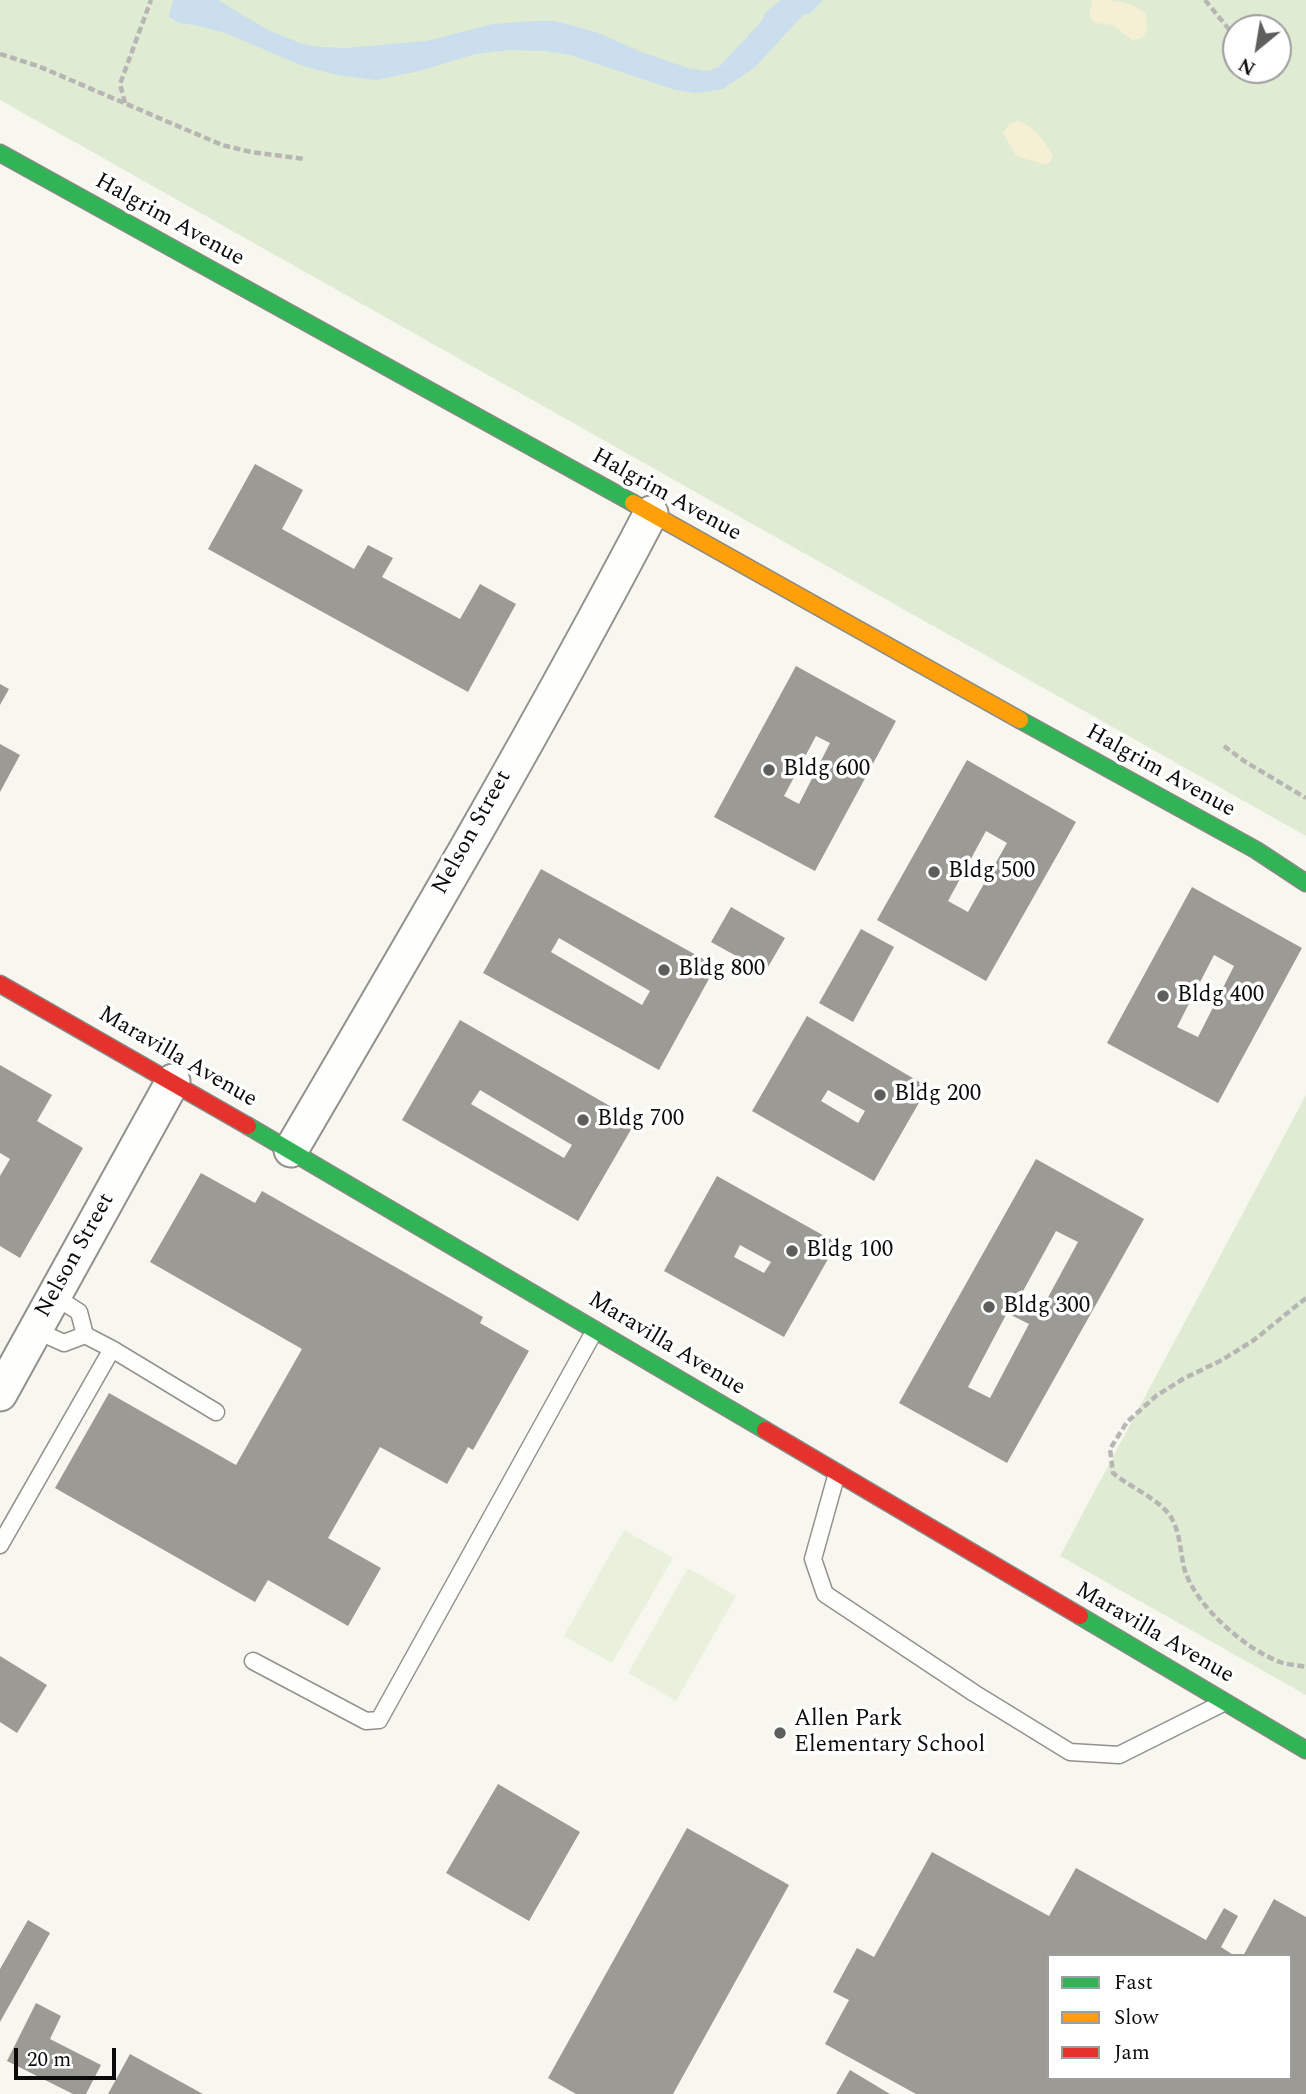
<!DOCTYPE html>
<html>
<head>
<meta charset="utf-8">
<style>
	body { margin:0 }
	#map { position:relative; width:1306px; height:2094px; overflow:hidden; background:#f8f7ef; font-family:Spectral,serif }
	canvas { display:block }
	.legend { position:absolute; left:1047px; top:1954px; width:245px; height:126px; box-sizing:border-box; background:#fff; border:2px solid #9d9d9d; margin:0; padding:9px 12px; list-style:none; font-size:21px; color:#0b0b0b }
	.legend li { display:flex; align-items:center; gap:14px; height:35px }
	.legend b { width:35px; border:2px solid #9d9d9d }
	.north { position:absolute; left:1222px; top:14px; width:70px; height:70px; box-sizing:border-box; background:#fff; border:2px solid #9d9d9d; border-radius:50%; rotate:210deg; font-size:19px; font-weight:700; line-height:28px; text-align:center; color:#0b0b0b }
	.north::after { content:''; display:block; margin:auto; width:24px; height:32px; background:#5e5e5b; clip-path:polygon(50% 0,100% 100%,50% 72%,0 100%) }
	.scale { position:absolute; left:14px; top:2048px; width:102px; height:32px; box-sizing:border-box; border:4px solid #0b0b0b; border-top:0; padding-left:9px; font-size:21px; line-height:24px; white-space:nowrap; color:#0b0b0b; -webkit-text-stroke:5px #fff; paint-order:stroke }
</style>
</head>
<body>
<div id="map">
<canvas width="1306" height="2094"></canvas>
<ul class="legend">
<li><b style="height:9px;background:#30b455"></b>Fast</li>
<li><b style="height:9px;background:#ff9f0a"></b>Slow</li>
<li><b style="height:9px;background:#e5322d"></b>Jam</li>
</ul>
<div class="north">N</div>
<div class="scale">20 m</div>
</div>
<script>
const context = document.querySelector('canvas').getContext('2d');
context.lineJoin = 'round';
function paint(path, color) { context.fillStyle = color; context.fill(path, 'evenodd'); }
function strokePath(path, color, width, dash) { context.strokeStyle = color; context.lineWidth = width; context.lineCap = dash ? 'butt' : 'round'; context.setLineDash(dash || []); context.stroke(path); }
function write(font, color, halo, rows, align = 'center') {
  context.font = font + ' Spectral,serif'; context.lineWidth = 7; context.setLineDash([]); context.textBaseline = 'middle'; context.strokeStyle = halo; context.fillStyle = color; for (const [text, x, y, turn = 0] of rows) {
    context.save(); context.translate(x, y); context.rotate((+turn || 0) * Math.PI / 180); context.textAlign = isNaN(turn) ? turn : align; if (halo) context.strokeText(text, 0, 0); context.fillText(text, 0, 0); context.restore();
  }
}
paint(new Path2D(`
	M0 0H1306V836L0 100ZM1236 28H1278V70H1236Z
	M1306 1095V1695L1060 1556Z`), '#dfebd2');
paint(new Path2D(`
	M1092 0C1111 0 1131 0 1146 14L1147 31 1142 38 1132 40 1113 25 1095 23 1089 16Z
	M1017 121C1029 122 1049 145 1053 156L1051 161 1046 165 1019 157 1015 154 1003 133 1010 123Z`), '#f5f0d4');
paint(new Path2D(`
	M624 1530 673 1558 612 1663 564 1636Z
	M688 1568 736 1596 676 1701 628 1673Z`), '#e9f0db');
paint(new Path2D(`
	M173 0H218L266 29 302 44 320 47 346 48 426 41 493 24 531 21H555L596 32 641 52 691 69 708 71 720 66 761 22 767 11 781 0H823L809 14H804L754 68 723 89 697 93 675 90 570 55 545 51 509 50 475 54 423 70 377 80 337 75 303 66 225 33 195 25 179 23 169 17Z`), '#cadeee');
paint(new Path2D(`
	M255 464 303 490 282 529 354 569 368 545 393 558 382 577 460 619 480 584 516 604 468 692 208 549Z
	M796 666 896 721 815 871 714 817ZM816 736 830 743 799 804 784 796Z
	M0 684 9 689 0 705Z
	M0 744 20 755 0 792Z
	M967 760 1076 822 986 981 877 920ZM986 831 1007 843 968 912 948 901Z
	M541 869 716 966 659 1070 483 973ZM559 938 650 991 642 1005 551 952Z
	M1192 887 1302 948 1218 1103 1107 1043ZM1214 955 1234 966 1198 1037 1177 1027Z
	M731 907 785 938 765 972 711 942Z
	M861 929 894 947 853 1022 819 1003Z
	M807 1016 928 1087 874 1181 752 1111ZM828 1090 865 1111 858 1123 821 1101Z
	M460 1020 636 1121 578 1221 402 1120ZM480 1090 572 1145 564 1158 471 1104Z
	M0 1065 52 1095 37 1121 83 1148 20 1258 0 1246V1176L10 1159 0 1153Z
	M1036 1159 1144 1219 1007 1463 899 1403ZM1056 1231 1078 1242 1039 1314 1017 1302ZM1007 1313 1029 1324 990 1398 968 1387Z
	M201 1173 255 1203 262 1191 483 1317 480 1323 529 1351 473 1450 468 1447 447 1484 380 1447 328 1538 381 1568 348 1626 268 1580 255 1602 55 1488 109 1393 236 1465 302 1349 150 1262Z
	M717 1176 837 1243 784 1337 664 1271ZM740 1245 771 1262 764 1273 734 1257Z
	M0 1656 47 1685 17 1733 0 1722Z
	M498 1784 580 1832 529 1921 446 1873Z
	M687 1828 789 1885 673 2094H576L548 2078Z
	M932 1852 1049 1916 1076 1868 1206 1940 1224 1908 1238 1916 1221 1947 1235 1956H1049V2078H1290V1956H1243L1274 1899 1306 1917V2094H916L825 2044 849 2000 833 1992 857 1948 874 1957Z
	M28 1920 50 1933 0 2022V1969Z
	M36 2003 61 2016 50 2039 101 2065 86 2094H73L7 2061Z
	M130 2054 203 2094H108Z
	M850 2070 890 2094H836Z`), '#9b9a95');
const lane = new Path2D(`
	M54 1296 79 1312 85 1335
	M35 1330 64 1343 85 1335 112 1349 216 1412
	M837 1473 813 1559 825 1594 974 1693 1070 1752 1119 1755 1221 1704
	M0 1545 112 1349
	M253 1661 366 1721 379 1720 595 1330`);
const street = new Path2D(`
	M291 1150C414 940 538 729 651 513
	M0 1394 173 1081`);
const fast = new Path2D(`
	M0 153 633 503
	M1020 720 1256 850 1306 883
	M248 1126 765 1430
	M1080 1616 1306 1750`);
const slow = new Path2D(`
	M633 503 1020 720`);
const jam = new Path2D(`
	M0 984 248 1126
	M765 1430 1080 1616`);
strokePath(lane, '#92918e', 19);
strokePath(street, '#92918e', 37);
strokePath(fast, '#888884', 19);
strokePath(slow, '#888884', 19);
strokePath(jam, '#888884', 19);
strokePath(new Path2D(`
	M1205 0 1236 38
	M0 54 38 66 222 145 251 152 305 159
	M125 103 120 84 151 0
	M1224 746 1244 761 1306 798
	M1306 1298 1254 1340 1222 1360 1183 1379 1156 1396 1127 1422 1110 1449 1113 1473C1129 1487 1162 1500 1172 1519 1181 1535 1180 1554 1185 1571 1197 1607 1245 1649 1280 1662 1288 1665 1298 1665 1306 1667`), '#b7b6b5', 4.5, [7, 3.5]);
strokePath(lane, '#fefefd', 16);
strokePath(street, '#fefefd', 33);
strokePath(fast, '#30b455', 16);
strokePath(slow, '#ff9f0a', 16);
strokePath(jam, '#e5322d', 16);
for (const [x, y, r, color] of [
	[769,770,7,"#5e5e5b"],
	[934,872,7,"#5e5e5b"],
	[664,970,7,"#5e5e5b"],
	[1163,996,7,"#5e5e5b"],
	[880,1095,7,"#5e5e5b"],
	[583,1120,7,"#5e5e5b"],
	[792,1251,7,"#5e5e5b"],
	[989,1307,7,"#5e5e5b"],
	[780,1733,7,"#5e5e5b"]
]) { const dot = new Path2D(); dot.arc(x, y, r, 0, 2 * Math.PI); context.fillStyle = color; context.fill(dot); strokePath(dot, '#fff', 2.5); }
write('23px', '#0b0b0b', '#fff', [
	["Halgrim Avenue",169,221,29],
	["Halgrim Avenue",666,496,29],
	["Halgrim Avenue",1160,772,29],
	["Nelson Street",473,833,-61],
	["Maravilla Avenue",177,1058,30],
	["Nelson Street",76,1256,-61],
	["Maravilla Avenue",666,1345,31],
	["Maravilla Avenue",1154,1634,30]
]);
write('23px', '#0b0b0b', '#fff', [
	["Bldg 600",783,770],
	["Bldg 500",948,872],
	["Bldg 800",678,970],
	["Bldg 400",1177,996],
	["Bldg 200",894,1095],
	["Bldg 700",597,1120],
	["Bldg 100",806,1251],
	["Bldg 300",1003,1307],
	["Allen Park",794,1720],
	["Elementary School",794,1746]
], 'left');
</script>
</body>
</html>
